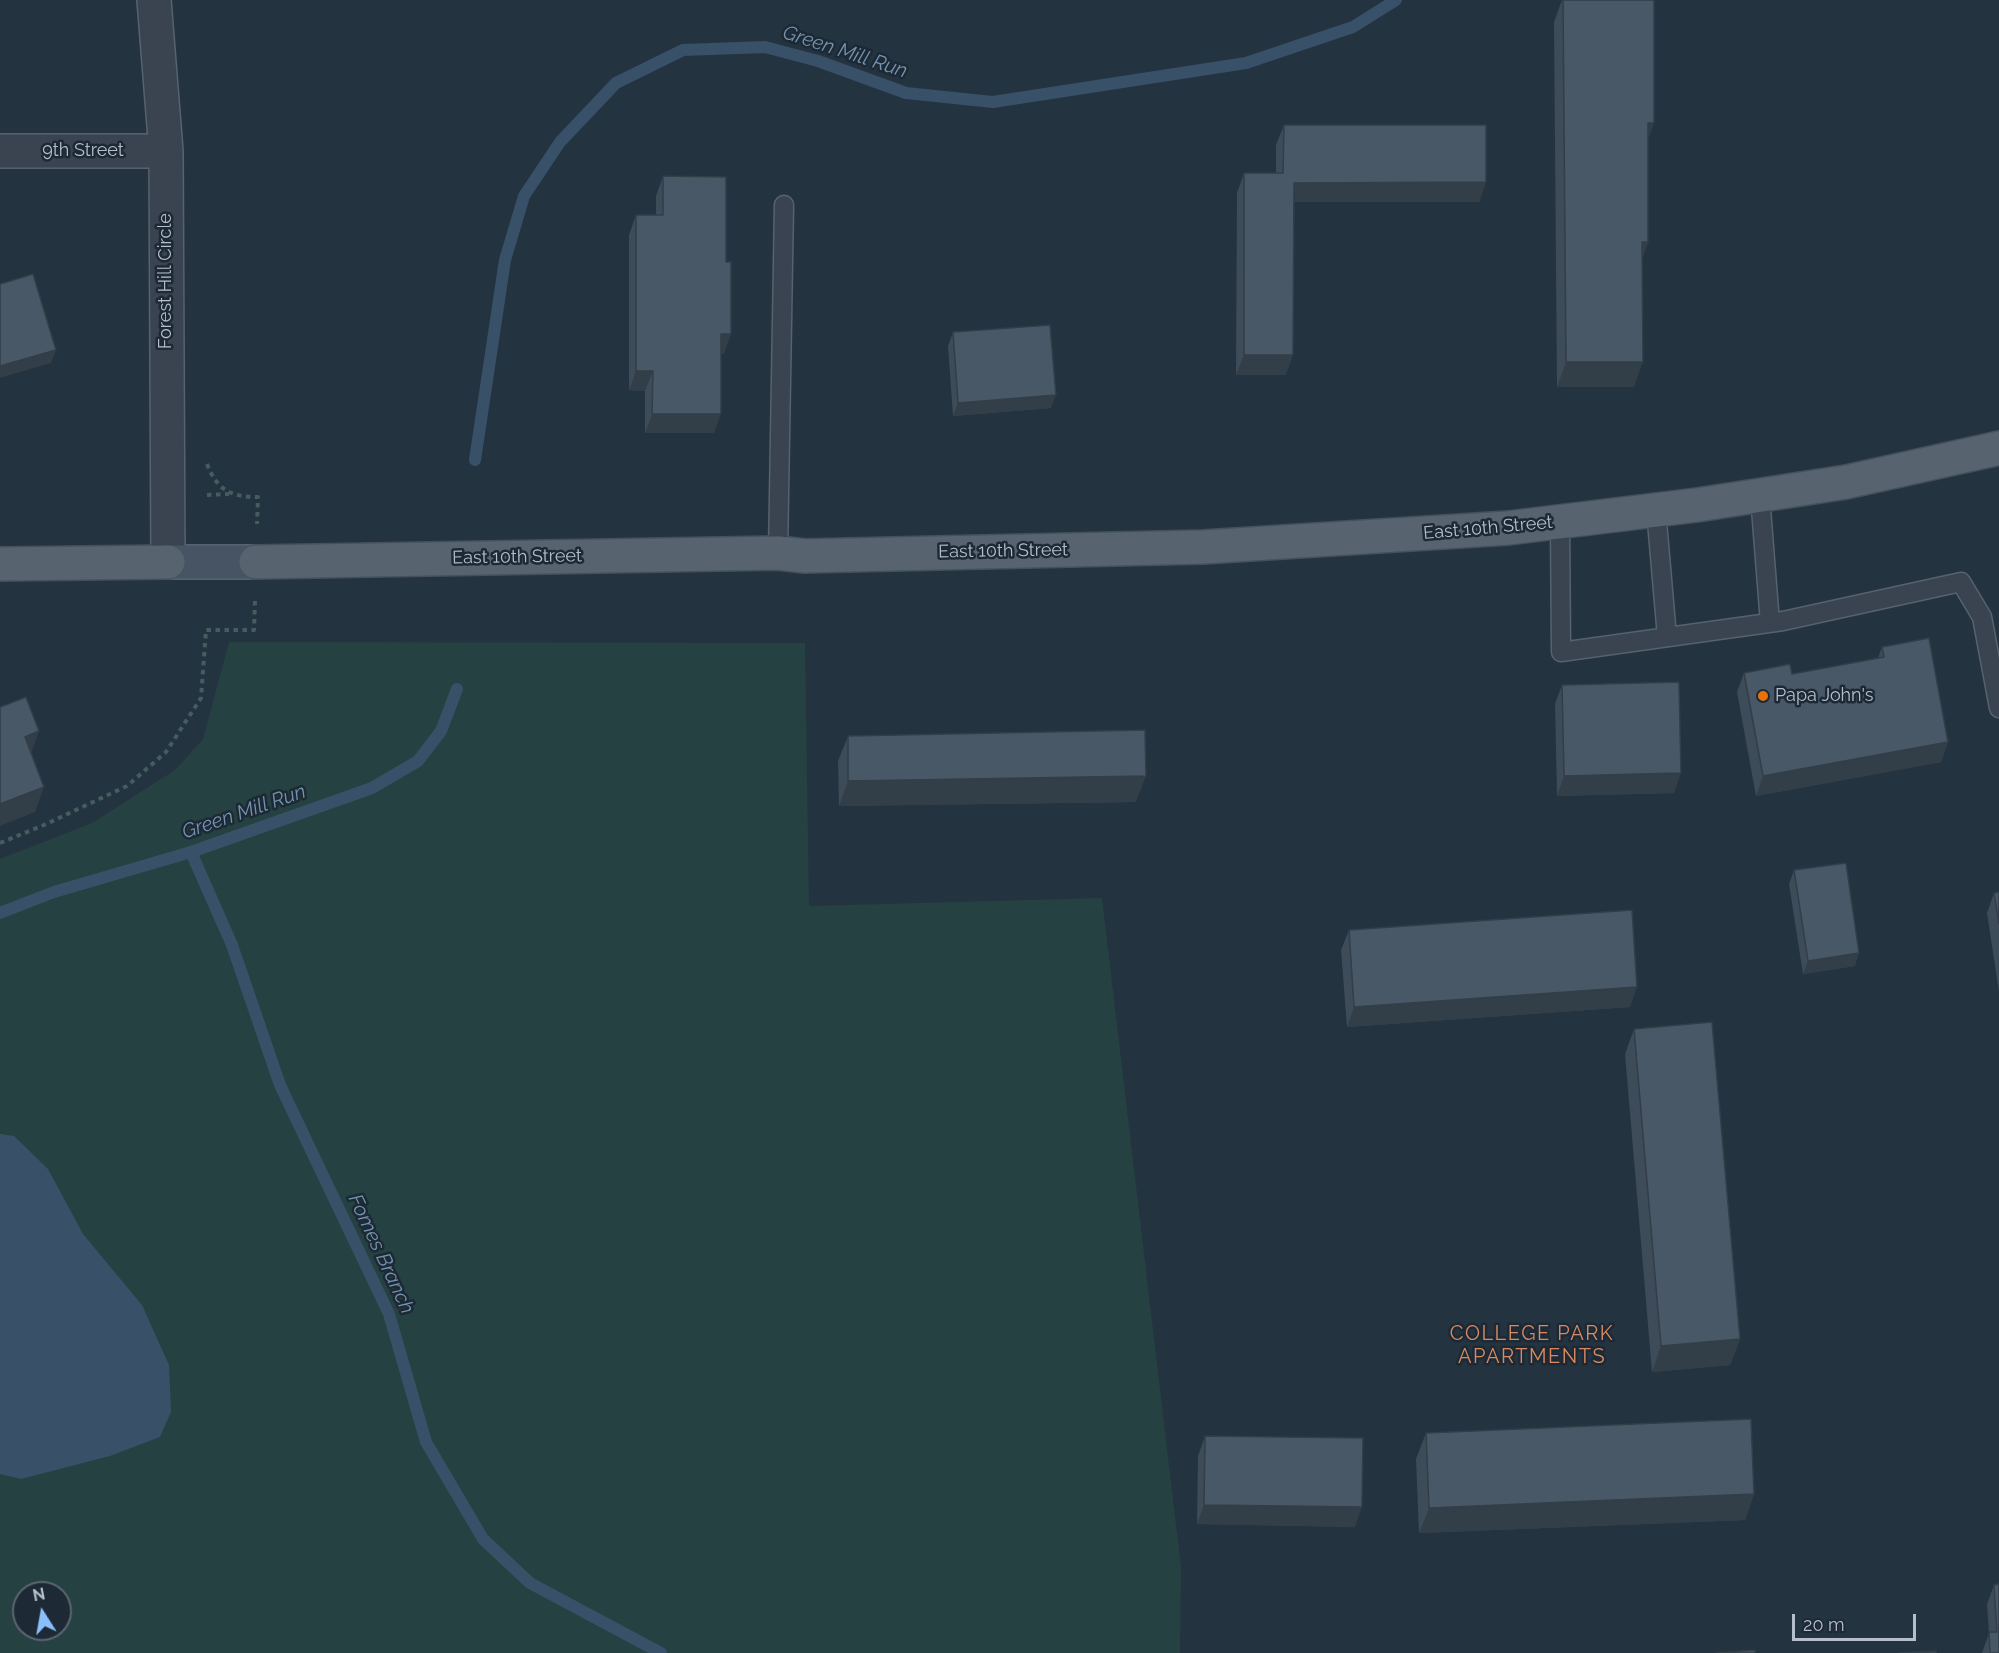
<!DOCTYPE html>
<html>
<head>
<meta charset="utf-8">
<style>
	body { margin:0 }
	#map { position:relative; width:1999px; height:1653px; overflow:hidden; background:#243340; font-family:Raleway,sans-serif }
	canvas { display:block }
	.north { position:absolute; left:12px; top:1581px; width:60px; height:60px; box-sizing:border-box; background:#1d2935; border:2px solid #5a6571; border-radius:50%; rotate:349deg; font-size:16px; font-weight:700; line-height:24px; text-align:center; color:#b5bfcb }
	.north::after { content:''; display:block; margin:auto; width:21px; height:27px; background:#8abffb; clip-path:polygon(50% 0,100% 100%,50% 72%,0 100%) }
	.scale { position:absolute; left:1792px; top:1614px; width:124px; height:27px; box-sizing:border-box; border:3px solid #b5bfcb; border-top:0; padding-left:8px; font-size:18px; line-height:21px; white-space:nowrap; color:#b5bfcb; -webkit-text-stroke:4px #1d2935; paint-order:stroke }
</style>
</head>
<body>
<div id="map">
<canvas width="1999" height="1653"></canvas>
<div class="north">N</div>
<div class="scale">20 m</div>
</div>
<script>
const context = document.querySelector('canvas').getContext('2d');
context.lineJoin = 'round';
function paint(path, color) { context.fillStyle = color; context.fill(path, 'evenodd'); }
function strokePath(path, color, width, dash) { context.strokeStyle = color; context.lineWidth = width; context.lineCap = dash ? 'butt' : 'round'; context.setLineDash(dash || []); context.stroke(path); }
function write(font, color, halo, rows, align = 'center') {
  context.font = font + ' Raleway,sans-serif'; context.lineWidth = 5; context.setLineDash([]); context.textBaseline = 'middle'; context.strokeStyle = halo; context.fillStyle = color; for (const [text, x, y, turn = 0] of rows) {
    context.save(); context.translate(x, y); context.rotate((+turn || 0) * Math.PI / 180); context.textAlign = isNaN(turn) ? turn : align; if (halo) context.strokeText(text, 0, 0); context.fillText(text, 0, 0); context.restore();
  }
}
paint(new Path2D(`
	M229 642 805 643 809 906 1102 898 1181 1567 1180 1653H0V859L92 823 175 770 203 739ZM24 1593H60V1629H24Z`), '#264141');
paint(new Path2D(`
	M0 1134 14 1136 48 1169 83 1234 142 1305 169 1365 171 1412 160 1437 110 1456 21 1479 0 1474Z`), '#385068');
strokePath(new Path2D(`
	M475 460 505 260 524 196 560 142 616 83 683 50 765 47 818 61 906 93 993 102 1246 63 1353 27 1396 0
	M191 852 232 945 280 1085 389 1314 426 1442 483 1539 530 1583 661 1653
	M0 913 54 892 191 852 372 788 418 761 441 731 457 689`), '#385068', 12);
const lane = new Path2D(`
	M1760 496 1770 623
	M1656 510 1667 637
	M1560 522 1561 652 1783 621 1961 582 1982 617 1999 708
	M778 553 784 205`);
const street = new Path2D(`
	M154 0 166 151 168 562
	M0 151H166`);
const secondary = new Path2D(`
	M168 562H256`);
const primary = new Path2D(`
	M256 562 778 553 805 556 1203 547 1508 528 1697 505 1846 482 1999 448
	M0 564 168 562`);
strokePath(lane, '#56626e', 21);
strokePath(street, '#56626e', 36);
strokePath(secondary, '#56626e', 36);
strokePath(primary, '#45505c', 36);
strokePath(new Path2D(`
	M207 464C217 490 231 497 258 497L257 524
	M207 495 229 494
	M0 843 44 825 127 786 166 752 201 698 206 630H254L255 601`), '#455d5e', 4, [4.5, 4.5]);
strokePath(lane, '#394450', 18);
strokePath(street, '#394450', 33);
strokePath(secondary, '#465463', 33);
strokePath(primary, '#576470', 33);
paint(new Path2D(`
	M1562 0H1654L1648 142V242L1642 259 1634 387H1557L1554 22Z
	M1284 125 1486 182 1479 202H1294L1286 375H1236L1237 193 1244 173H1276V145Z
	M663 176 724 354H721L714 433H645V391L629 390V235L636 215H656V196Z
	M953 332 1051 408 953 416 948 346Z
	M1882 647 1948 742 1941 762 1756 796 1737 692 1744 673 1792 674 1878 658Z
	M1562 685 1674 793 1557 796 1555 704Z
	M848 736 1136 802 839 806 838 761Z
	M1794 870 1855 966 1803 974 1789 884Z
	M1999 892V992L1987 913 1994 893Z
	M1349 930 1630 1007 1347 1027 1341 950Z
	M1634 1029 1740 1339 1730 1365 1652 1372 1625 1054Z
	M1426 1433 1754 1494 1745 1520 1419 1533 1416 1459Z
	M1205 1436 1355 1527 1197 1524 1198 1456Z
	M1994 1585 1999 1653H1982L1989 1633 1987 1604Z`), '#3e4c59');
paint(new Path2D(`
	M1648 123H1654L1645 149Z
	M1486 182 1479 202H1286L1294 183Z
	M1642 242H1648L1639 268Z
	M721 334H731L724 354H714Z
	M56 350 51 363 0 378V366Z
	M1244 355H1293L1286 375H1236Z
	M1566 362H1643L1634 387H1557Z
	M636 371H653L645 391 629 390Z
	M1056 395 1051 408 953 416 958 403Z
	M652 414H721L714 433H645Z
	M39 731 30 757 25 737Z
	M1948 742 1941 762 1756 796 1763 776Z
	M1681 773 1674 793 1557 796 1564 776Z
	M1146 776 1136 802 839 806 848 781Z
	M44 787 35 812 0 826V804Z
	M1859 953 1855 966 1803 974 1808 961Z
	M1637 987 1630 1007 1347 1027 1354 1007Z
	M1740 1339 1730 1365 1652 1372 1661 1346Z
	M1754 1494 1745 1520 1419 1533 1429 1508Z
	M1204 1505 1362 1507 1355 1527 1197 1524Z`), '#323e48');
const building = new Path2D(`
	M1563 0H1654V123H1648V242H1642L1643 362H1566Z
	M1284 125H1486V182L1294 183 1293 355H1244V173H1283Z
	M663 176 726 177V262H731V334H721V414H652L653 371H636V215H663Z
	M33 274 56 350 0 366V284Z
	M1050 325 1056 395 958 403 953 332Z
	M1929 638 1948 742 1763 776 1744 673 1790 664 1792 674 1884 657 1882 647Z
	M1679 682 1681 773 1564 776 1562 685Z
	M26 697 39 731 25 737 44 787 0 804V707Z
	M1145 730 1146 776 848 781V736Z
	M1846 863 1859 953 1808 961 1794 870Z
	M1999 892V924L1994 893Z
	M1632 910 1637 987 1354 1007 1349 930Z
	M1712 1022 1740 1339 1661 1346 1634 1029Z
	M1751 1419 1754 1494 1429 1508 1426 1433Z
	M1205 1436 1363 1438 1362 1507 1204 1505Z
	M1999 1584V1653H1990L1989 1632H1997L1994 1585Z
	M1755 1650V1653H1716Z
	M1936 1651V1653H1899Z`);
paint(building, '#485867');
strokePath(building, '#323e48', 1.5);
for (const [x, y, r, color] of [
	[1763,696,6,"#e8710a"]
]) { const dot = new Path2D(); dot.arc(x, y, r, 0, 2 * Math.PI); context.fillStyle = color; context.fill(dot); strokePath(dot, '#1d2935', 2); }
write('18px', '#b5bfcb', '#1d2935', [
	["9th Street",83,151],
	["Forest Hill Circle",166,281,-90],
	["East 10th Street",1488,528,-5],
	["East 10th Street",1003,551,-1],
	["East 10th Street",517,557,-1]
]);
write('18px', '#b5bfcb', '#1d2935', [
	["Papa John's",1775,696]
], 'left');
write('italic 20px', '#7493af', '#1d2935', [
	["Green Mill Run",845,52,18],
	["Green Mill Run",244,812,-19],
	["Fomes Branch",381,1254,65]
]);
context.letterSpacing = '1.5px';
write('20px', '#d88b62', '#1d2935', [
	["COLLEGE PARK",1532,1334],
	["APARTMENTS",1532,1357]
]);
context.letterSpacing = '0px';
</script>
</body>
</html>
